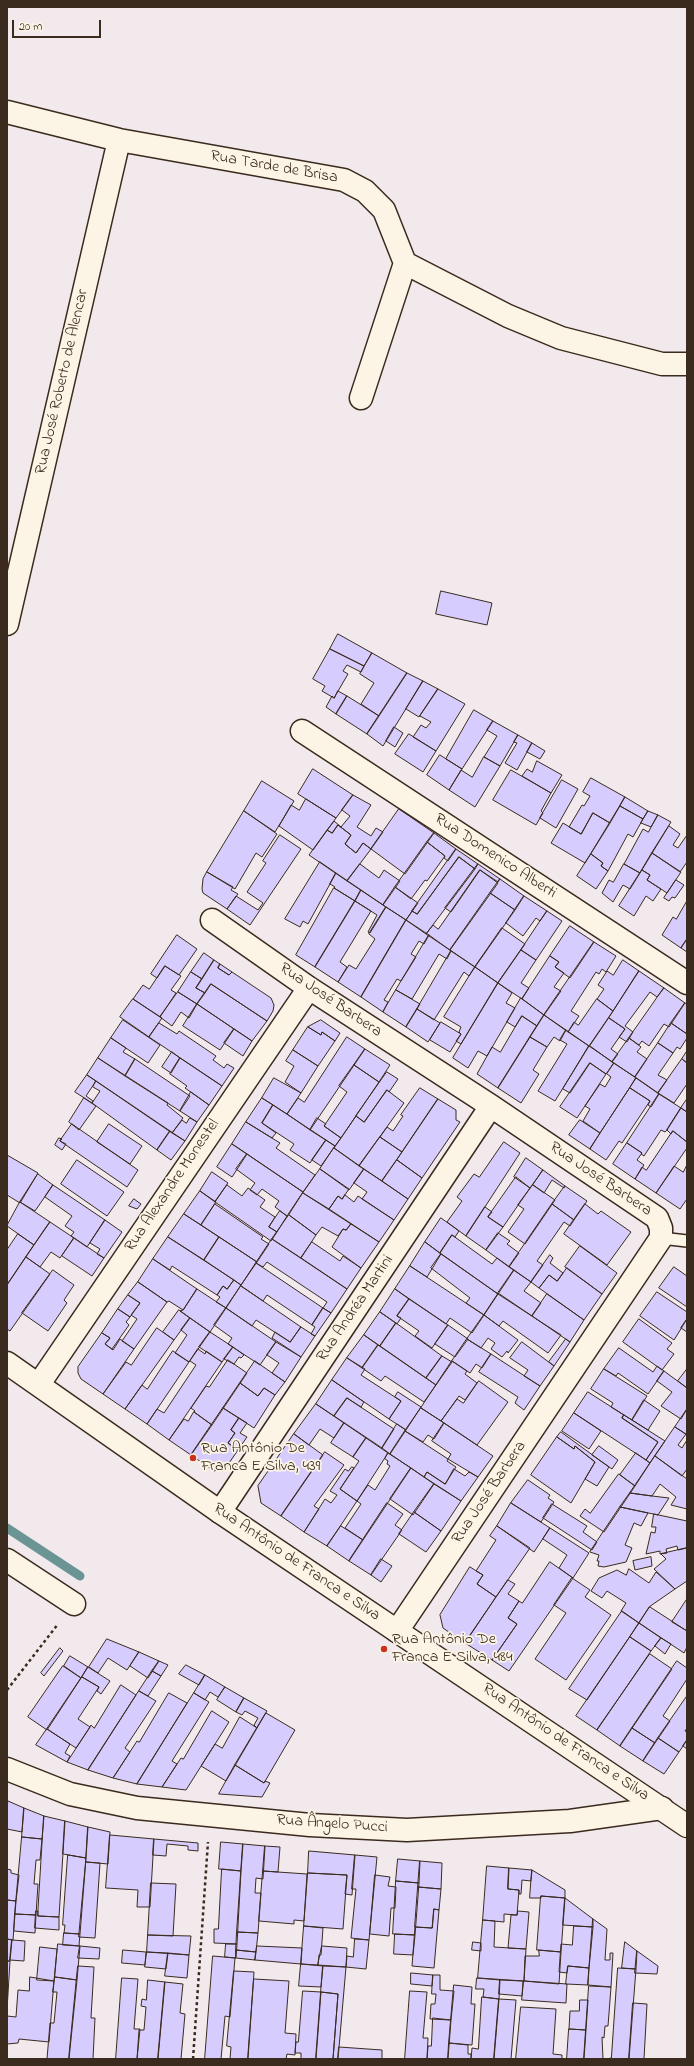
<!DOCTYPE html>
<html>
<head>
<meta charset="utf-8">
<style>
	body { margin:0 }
	#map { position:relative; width:694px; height:2066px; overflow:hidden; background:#f1e9ec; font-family:"Indie Flower",sans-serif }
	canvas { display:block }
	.frame { position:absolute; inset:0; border:8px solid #3b2a1e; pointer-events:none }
	.scale { position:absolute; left:12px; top:20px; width:89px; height:18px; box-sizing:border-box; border:2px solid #3b2a1e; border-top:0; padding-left:5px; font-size:12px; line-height:14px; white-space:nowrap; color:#3b2a1e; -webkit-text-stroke:3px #fcf5e5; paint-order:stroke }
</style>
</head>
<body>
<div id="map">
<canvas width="694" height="2066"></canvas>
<div class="frame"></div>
<div class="scale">20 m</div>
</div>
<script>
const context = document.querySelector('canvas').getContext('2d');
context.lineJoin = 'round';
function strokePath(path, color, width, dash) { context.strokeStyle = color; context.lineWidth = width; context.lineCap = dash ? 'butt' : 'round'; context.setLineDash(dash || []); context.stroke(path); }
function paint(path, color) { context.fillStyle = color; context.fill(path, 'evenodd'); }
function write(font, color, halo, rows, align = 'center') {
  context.font = font + ' "Indie Flower",sans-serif'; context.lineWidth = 3.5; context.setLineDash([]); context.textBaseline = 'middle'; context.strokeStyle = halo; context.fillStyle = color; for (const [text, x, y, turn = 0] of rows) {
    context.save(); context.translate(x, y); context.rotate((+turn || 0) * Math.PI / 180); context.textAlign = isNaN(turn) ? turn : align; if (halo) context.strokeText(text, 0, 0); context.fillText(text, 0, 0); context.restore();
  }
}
strokePath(new Path2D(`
	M7 1528 80 1576`), '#6b9595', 9);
const building = new Path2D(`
	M441 591 492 603 487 625 436 614Z
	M338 634 372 653 364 666 330 649Z
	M330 649 364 666 361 672 347 665 343 671 348 674 334 698 322 691 325 686 313 679Z
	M372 653 407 673 379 716 361 704 374 683 360 674Z
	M407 673 423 681 383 746 367 734Z
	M423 681 438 689 419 717 406 709Z
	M438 689 465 704 436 751 413 737 421 725 426 728 431 722 420 716Z
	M338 691 347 696 336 714 326 707 332 696 334 698Z
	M347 696 379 716 367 734 336 714Z
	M474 710 493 721 462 769 446 759Z
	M493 721 518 735 500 766 484 757 497 736 487 730Z
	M394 727 403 733 395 747 386 741Z
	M409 734 436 751 423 772 395 754Z
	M518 735 532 743 517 770 505 763 517 743 514 742Z
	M532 743 545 751 540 759 527 752Z
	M440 755 462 769 449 790 427 775Z
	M484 757 500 766 475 807 449 790 461 770 472 777Z
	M537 761 562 775 551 793 522 776 527 769 532 772Z
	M313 769 353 795 336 818 298 794Z
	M511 770 551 793 541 811 543 813 536 825 493 800Z
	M591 778 625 797 610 823 593 813 581 834 569 827 582 805 584 806 590 796 583 792Z
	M562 780 578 789 556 828 540 818Z
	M262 781 294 801 275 832 244 811Z
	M353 795 371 805 357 827 371 836 376 828 383 832 371 849 363 843 356 853 345 844 351 835 338 825 332 833 327 830 334 821 341 827 350 816 342 810Z
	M625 797 648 811 643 819 620 806Z
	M306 799 336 818 313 850 279 826 291 805 299 810Z
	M620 806 643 819 633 837 628 834 608 871 601 866 603 863 591 854Z
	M399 809 434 833 405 874 371 849Z
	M244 811 277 834 262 857 256 853 235 889 207 872Z
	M648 811 658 815 651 827 641 823Z
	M593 813 610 823 585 863 551 843 563 823 581 834Z
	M658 815 671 822 640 873 624 864 643 829 648 832Z
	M338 825 351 835 345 844 356 853 363 843 371 849 347 881 309 855 327 830 332 833Z
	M669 826 680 834 673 845 678 848 687 835V862L680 872 652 853Z
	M434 833 456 849 448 861 444 858 445 856 427 842Z
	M280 835 301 849 250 925 227 909 236 896 258 910 263 903 247 892 266 863 263 861Z
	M427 842 445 856 427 881 425 880 411 899 395 887Z
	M456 849 478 864 475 869 459 857 417 914 412 911Z
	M652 853 681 872 667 893 647 880 650 875 642 870Z
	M591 854 603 863 601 866 608 871 596 889 577 876Z
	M459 857 475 869 426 934 406 920 412 911 417 914Z
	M320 862 336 873 308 924 303 921 300 927 285 919Z
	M360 864 379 878 384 870 400 881 383 905 347 881Z
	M478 864 500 879 498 882 480 870 451 912 445 908Z
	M624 864 640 873 630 889 623 885 613 902 602 893 609 880 613 882Z
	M480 870 498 883 450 950 426 934 433 925 438 929Z
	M642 870 650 875 647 880 661 889 653 901 646 896 634 916 619 906Z
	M207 872 233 887 231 890 238 894 227 909 203 893 202 889 203 879Z
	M336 873 361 890 355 901 334 888 335 887 330 884Z
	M500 879 524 896 515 910 490 893Z
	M676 880 684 885 675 898 672 897 669 901 664 898Z
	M395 887 418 903 406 920 383 905Z
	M334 888 355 901 315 967 296 955Z
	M361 890 386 907 370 933 368 932 377 915 355 901Z
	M490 893 515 910 475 967 450 950Z
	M524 896 547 911 540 921 536 918 523 936 506 923Z
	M355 901 371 911 340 962 347 967 338 982 315 967Z
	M687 901V939L681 948 662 935 673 917 676 919Z
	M386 907 406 920 361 997 338 982 349 965 356 969 375 939 369 934Z
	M547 911 562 921 536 960 521 950Z
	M406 920 429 935 424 944 419 941 411 954 416 957 401 981 397 979 384 1000 388 1002 383 1012 361 997Z
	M570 926 594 942 570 978 555 967 559 962 550 956Z
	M502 928 525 944 498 983 475 967Z
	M177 935 197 949 179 975 165 966 157 978 151 974Z
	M429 935 451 951 447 959 439 954 412 999 396 990Z
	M687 939V952L681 948Z
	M594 942 616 956 606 972 602 969 599 974 596 972 571 1011 579 1016 568 1032 544 1015Z
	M521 950 536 960 521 983 529 988 522 999 498 983Z
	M451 951 475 967 469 976 464 972 434 1020 417 1009Z
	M204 953 214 960 202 979 191 972Z
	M550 956 559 962 555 967 564 973 554 987 561 991 544 1015 522 999Z
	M214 960 220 964 218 968 229 975 232 972 271 998 274 1005 273 1011 267 1021 211 984 205 993 196 988Z
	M623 960 639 971 613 1011 597 999 604 989 598 985 607 971 613 975Z
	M220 964 232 972 229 975 218 968Z
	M165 966 181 976 171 990 176 993 160 1017 133 999 143 985 149 989Z
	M475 967 498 983 461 1044 456 1041 461 1034 459 1032 461 1027 444 1017Z
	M639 971 664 988 657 997 650 992 625 1026 633 1032 627 1042 619 1037 625 1029 609 1018Z
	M191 972 202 979 196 988 205 993 197 1004 178 992Z
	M498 983 512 993 506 1003 515 1008 487 1056 478 1051 468 1068 453 1058Z
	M211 984 267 1021 252 1041 197 1004Z
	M664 988 685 1003 669 1027 664 1024 649 1046 642 1041 639 1045 629 1038Z
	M396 990 420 1004 406 1027 383 1012Z
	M178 992 197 1004 189 1018 181 1012 172 1026 160 1017Z
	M521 998 544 1015 537 1026 522 1016 515 1027 507 1022Z
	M133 999 162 1018 149 1037 120 1017Z
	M597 999 613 1011 589 1046 568 1032 574 1022 578 1025Z
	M685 1003 687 1004V1034L671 1023Z
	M197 1004 234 1029 220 1050 183 1026Z
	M417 1009 440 1023 428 1042 406 1027Z
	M544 1015 566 1030 560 1041 554 1037 547 1047 530 1037Z
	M522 1016 537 1026 498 1088 477 1074 492 1047 500 1052Z
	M609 1018 625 1029 611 1049 618 1054 612 1062 590 1046Z
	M123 1020 160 1045 148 1063 111 1038Z
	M321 1020 340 1033 335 1041 322 1032 321 1035 308 1027Z
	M441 1022 461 1034 450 1052 430 1040Z
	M159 1023 177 1034 179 1031 216 1056 213 1060 224 1068 227 1064 234 1068 222 1086 149 1037Z
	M671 1023 687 1034V1038L680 1049 677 1047 673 1053 658 1043Z
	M308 1027 321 1035 322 1032 335 1041 318 1066 293 1050Z
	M234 1029 252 1041 243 1056 224 1043Z
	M566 1030 589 1046 555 1101 538 1091 567 1044 560 1040Z
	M347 1037 365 1049 310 1130 287 1114 298 1098 304 1102Z
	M530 1037 547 1047 533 1070 539 1074 521 1103 498 1088Z
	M111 1038 126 1048 123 1052 135 1059 125 1076 98 1058Z
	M629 1038 641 1047 637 1052 647 1059 635 1077 612 1062Z
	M658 1043 673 1053 658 1075 667 1080 658 1093 635 1077Z
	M589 1046 614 1063 606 1074 590 1063 570 1093 563 1089Z
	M365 1049 390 1065 379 1082 354 1065Z
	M293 1050 318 1066 301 1093 285 1082 294 1066 286 1061Z
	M687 1051V1063L682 1059Z
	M172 1052 180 1058 171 1073 162 1067Z
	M98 1058 168 1103 167 1105 183 1118 172 1133 87 1075Z
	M180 1058 222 1086 209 1105 185 1088 187 1086 170 1074Z
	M135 1059 190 1096 180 1111 125 1076Z
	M682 1059 687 1063V1084L674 1103 658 1093Z
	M590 1063 606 1074 577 1118 560 1107Z
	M614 1063 636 1078 600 1133 583 1121 590 1109 585 1106 600 1084 605 1087 611 1077 607 1074Z
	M354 1065 379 1082 341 1138 324 1126 347 1092 339 1086Z
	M387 1072 398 1079 389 1092 387 1090 364 1122 356 1116Z
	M87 1075 96 1081 86 1096 93 1101 92 1103 75 1092Z
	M274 1078 301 1093 287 1114 262 1098Z
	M636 1078 659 1094 651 1107 648 1105 650 1101 630 1088Z
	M96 1081 170 1131 157 1150 92 1103 100 1091 93 1087Z
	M420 1088 438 1099 402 1152 380 1137 387 1127 393 1131 403 1116 401 1115Z
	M630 1088 650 1101 622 1143 619 1141 606 1160 590 1149Z
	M387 1090 404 1103 359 1166 334 1148 356 1116 364 1122Z
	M191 1092 209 1105 197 1122 180 1111Z
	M659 1094 681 1108 667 1130 665 1132 661 1130 644 1156 641 1154 642 1153 627 1143Z
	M84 1098 96 1106 79 1130 69 1122Z
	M262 1098 273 1105 262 1123 276 1133 272 1138 246 1122Z
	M438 1099 456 1110V1120L460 1122 422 1178 397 1160Z
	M687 1099V1112L681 1108Z
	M273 1105 326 1140 310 1163 290 1150 294 1144 262 1123Z
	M681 1108 687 1112V1142L673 1131 671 1134 667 1130Z
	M190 1118 197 1122 185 1141 172 1133 182 1120 186 1123Z
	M317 1118 326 1124 324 1126 341 1138 335 1146 310 1130Z
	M580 1120 600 1133 590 1149 569 1135Z
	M246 1122 280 1143 276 1148 315 1175 303 1192 232 1144Z
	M72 1124 138 1170 127 1187 60 1141Z
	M109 1124 142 1146 130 1164 97 1142Z
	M170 1131 185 1141 171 1160 157 1150Z
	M673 1131 687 1142V1148L656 1193 635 1179 642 1167 646 1170Z
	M380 1137 402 1152 382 1181 359 1166Z
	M59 1138 62 1139 60 1141 66 1144 62 1150 55 1145Z
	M326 1140 335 1146 321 1166 312 1160Z
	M504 1142 520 1153 466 1236 447 1222 462 1201 457 1197 474 1174 479 1177Z
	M627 1143 642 1153 637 1160 644 1165 635 1179 613 1164Z
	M232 1144 247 1154 232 1177 217 1167Z
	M334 1148 364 1169 349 1190 320 1169Z
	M247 1154 303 1192 287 1216 275 1207 279 1201 262 1189 257 1195 250 1190 255 1183 236 1169Z
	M7 1155 38 1173 20 1203 7 1195Z
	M526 1158 543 1170 530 1188 514 1177Z
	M77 1160 124 1192 107 1216 61 1184Z
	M397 1160 422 1178 408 1199 382 1181Z
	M687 1165V1199L680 1209 656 1193 674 1166 683 1172Z
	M320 1169 349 1189 342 1199 338 1196 329 1209 303 1193Z
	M364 1169 408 1199 394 1220 362 1199 367 1192 354 1183Z
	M543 1170 565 1186 564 1188 552 1180 544 1193 533 1185Z
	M212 1172 228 1183 215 1202 200 1191Z
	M38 1174 53 1185 35 1211 20 1202Z
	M516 1177 530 1188 503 1227 488 1217Z
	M53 1185 105 1220 87 1247 71 1236 74 1232 65 1226 72 1216 45 1197Z
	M227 1185 242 1196 248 1188 265 1200 260 1207 275 1217 269 1227 277 1232 271 1241 215 1202Z
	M533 1185 555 1200 525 1244 508 1232 524 1209 518 1205Z
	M565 1186 587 1201 574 1220 552 1204Z
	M200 1191 216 1202 201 1225 184 1214Z
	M303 1193 351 1224 346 1230 343 1229 338 1236 322 1227 316 1235 289 1215Z
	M345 1195 354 1202 358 1196 394 1220 379 1242 329 1209 338 1196 342 1199Z
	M134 1199 141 1204 137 1209 129 1206Z
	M20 1202 50 1222 34 1245 7 1226Z
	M215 1204 263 1237 261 1239 269 1244 257 1262 201 1225Z
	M552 1204 574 1220 570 1226 564 1222 537 1261 543 1265 531 1282 509 1267Z
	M585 1204 598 1214 601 1211 631 1232 607 1265 564 1234Z
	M485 1207 492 1212 488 1217 503 1227 486 1250 466 1236Z
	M280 1211 287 1216 277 1232 269 1227Z
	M184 1214 219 1237 204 1260 168 1237Z
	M289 1215 316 1235 301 1258 272 1239Z
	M441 1218 459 1231 455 1237 452 1235 440 1253 425 1242Z
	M105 1220 122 1232 104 1258 97 1254 100 1249 90 1243Z
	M50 1222 74 1238 60 1258 51 1252 40 1267 26 1257Z
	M351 1224 379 1242 361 1268 332 1247 343 1229 346 1230Z
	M498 1233 510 1241 507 1244 519 1253 509 1267 486 1250Z
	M18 1234 34 1245 7 1285V1250Z
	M452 1235 492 1264 497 1258 514 1270 498 1294 440 1253Z
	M168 1237 234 1280 227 1289 223 1286 217 1295 172 1266 170 1270 153 1259Z
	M219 1237 257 1262 241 1285 204 1260Z
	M74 1238 104 1258 92 1276 62 1256Z
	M272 1239 347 1289 331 1313 323 1308 327 1302 267 1262 263 1267 256 1263Z
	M312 1242 340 1261 343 1256 361 1268 347 1289 301 1258Z
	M425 1242 441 1254 427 1277 410 1266Z
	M580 1246 617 1273 602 1294 565 1267Z
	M441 1254 498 1294 484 1315 466 1303 470 1298 431 1268Z
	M550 1255 553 1258 550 1263 563 1273 557 1281 549 1275 539 1288 531 1282Z
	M26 1257 50 1274 10 1331 7 1329V1285Z
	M153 1259 197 1289 183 1310 169 1301 167 1302 138 1282Z
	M256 1263 323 1308 312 1325 267 1295 263 1301 241 1286Z
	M410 1266 484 1315 472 1333 450 1318 446 1324 395 1289Z
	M674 1267 687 1276V1307L659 1288Z
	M567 1268 602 1294 584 1320 539 1288 549 1275 557 1281Z
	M53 1270 74 1285 64 1300 67 1303 48 1331 22 1313Z
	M514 1270 531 1282 524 1291 541 1303 532 1316 498 1293Z
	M234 1280 241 1285 226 1308 216 1302 220 1297 217 1295 223 1286 227 1289Z
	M138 1282 167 1302 134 1349 122 1341 137 1319 131 1315 140 1303 128 1295Z
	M241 1286 301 1327 290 1342 256 1320 252 1326 226 1308Z
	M197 1289 226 1308 210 1332 180 1311 183 1310Z
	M395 1289 409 1299 397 1316 401 1318 397 1324 380 1312Z
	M657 1292 687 1312V1319L674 1340 640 1316Z
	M498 1294 561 1335 548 1353 503 1321 499 1326 484 1315Z
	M547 1294 584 1320 570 1342 532 1316Z
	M128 1295 140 1303 130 1317 118 1309Z
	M409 1299 448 1325 432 1348 415 1336 419 1331 397 1316Z
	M226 1308 276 1342 260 1365 228 1344 232 1338 214 1325Z
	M323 1308 331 1313 315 1336 311 1334 315 1327 312 1325Z
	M118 1309 130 1317 126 1322 129 1325 112 1349 105 1344 110 1338 102 1333Z
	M179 1310 190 1318 174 1340 163 1332Z
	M380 1312 396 1323 380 1346 364 1335Z
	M484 1315 518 1340 508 1353 507 1351 502 1357 491 1349 495 1343 488 1338 481 1348 467 1339Z
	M190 1318 210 1332 189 1362 175 1353 187 1335 181 1330Z
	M639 1319 672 1343 667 1349 674 1354 662 1370 623 1342Z
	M687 1319V1332L681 1328Z
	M396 1323 442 1356 426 1378 380 1346Z
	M448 1325 468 1339 455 1357 435 1344Z
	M301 1327 315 1336 301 1357 272 1338 275 1332 290 1342Z
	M157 1328 174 1340 125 1409 103 1394 126 1362 131 1365Z
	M210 1332 233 1347 222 1362 199 1347Z
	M102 1333 110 1338 105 1344 113 1350 120 1339 134 1349 103 1394 81 1379 78 1373V1367Z
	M364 1335 378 1345 362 1368 347 1358Z
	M467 1339 491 1354 482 1368 476 1364 470 1373 452 1361Z
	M566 1339 570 1342 554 1366 549 1362Z
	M276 1342 301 1357 285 1382 272 1373 279 1363 267 1355Z
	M522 1342 554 1366 540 1386 524 1376 528 1370 510 1358Z
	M378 1345 436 1385 424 1402 385 1376 381 1381 362 1368Z
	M233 1347 244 1355 241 1358 239 1357 234 1364 224 1359Z
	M619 1348 653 1372 657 1366 664 1371 648 1394 618 1373 616 1376 604 1369Z
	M198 1349 205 1354 206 1351 222 1362 169 1440 147 1424 157 1409 164 1413 196 1365 190 1361Z
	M173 1351 189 1362 147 1424 125 1409 142 1385 147 1389Z
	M491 1354 540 1386 524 1410 515 1403 518 1397 479 1372Z
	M442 1356 452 1362 436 1385 426 1378Z
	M347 1358 365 1369 361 1375 401 1401 389 1419 332 1380Z
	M228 1360 247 1373 212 1425 194 1412 195 1411 191 1408 206 1386 209 1387Z
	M255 1361 285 1382 275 1395 264 1388 258 1396 240 1383Z
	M452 1361 467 1371 465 1374 477 1383 465 1400 459 1396 441 1421 421 1408Z
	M604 1369 647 1396 632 1420 611 1407 613 1403 591 1389Z
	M687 1369V1388L678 1381Z
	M664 1371 687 1388V1409L681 1419 661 1406 672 1392 657 1381Z
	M332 1380 364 1402 361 1407 347 1398 334 1416 316 1404Z
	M479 1381 508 1402 477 1445 441 1421 457 1399 463 1403Z
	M240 1383 258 1396 264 1388 275 1395 254 1428 223 1408Z
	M398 1392 421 1407 406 1430 389 1419 401 1401 395 1397Z
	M588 1392 624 1415 622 1418 658 1442 646 1460 574 1413Z
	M347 1398 394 1429 382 1448 334 1416Z
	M644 1400 660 1411 648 1430 632 1420Z
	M316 1404 344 1423 334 1438 320 1429 309 1445 294 1434Z
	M223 1408 239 1418 231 1430 235 1433 228 1443 238 1450 227 1466 214 1471 191 1455Z
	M421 1408 444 1423 434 1439 428 1435 423 1442 405 1431Z
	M687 1409V1435L675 1427Z
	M194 1412 212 1425 191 1455 169 1440 184 1419 188 1421Z
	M574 1413 601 1431 589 1449 562 1431Z
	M624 1415 665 1441 650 1463 646 1460 658 1442 622 1418Z
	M239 1418 247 1423 240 1433 247 1437 238 1450 228 1443 235 1433 231 1430Z
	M344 1423 366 1438 353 1457 331 1443Z
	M444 1423 493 1456 478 1477 448 1459 451 1454 432 1441Z
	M397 1424 406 1430 390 1454 382 1448Z
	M675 1427 686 1434 678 1445 682 1448 687 1440V1469L682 1476 655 1456Z
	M405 1431 448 1459 447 1461 456 1467 445 1484 427 1472 424 1477 390 1454Z
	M561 1432 609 1467 597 1486 585 1479 595 1462 575 1446 574 1449 557 1437Z
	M294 1434 323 1455 281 1516 261 1503 258 1486Z
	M557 1437 574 1449 575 1446 595 1462 571 1503 531 1475Z
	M366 1438 388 1453 357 1501 340 1489 359 1461 353 1457Z
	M599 1446 618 1460 612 1469 592 1455Z
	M325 1452 344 1465 314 1506 319 1509 304 1532 281 1516Z
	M388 1453 411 1468 363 1540 345 1528 361 1504 357 1501 368 1485 375 1490 390 1466 387 1464 388 1461 385 1459Z
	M636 1453 650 1463 635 1486 620 1475Z
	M655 1456 687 1479V1509L671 1505 676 1497 660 1484 652 1496 630 1493Z
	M352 1467 354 1468 340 1489 357 1501 327 1546 304 1532 325 1499 331 1503 337 1495 330 1491 345 1469 348 1471Z
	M411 1468 434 1484 413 1515 390 1499Z
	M454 1469 465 1476 469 1472 478 1477 461 1501 424 1477 427 1472 445 1484Z
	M619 1474 635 1486 604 1532 580 1516 585 1509 590 1513Z
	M528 1480 550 1495 548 1498 554 1502 541 1522 511 1503Z
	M434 1484 461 1501 441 1531 414 1512Z
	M630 1493 652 1496 669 1498 658 1515 620 1507Z
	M387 1503 403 1514 395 1525 402 1530 371 1575 349 1561Z
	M511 1503 550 1528 534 1552 497 1526Z
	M552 1504 587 1526 583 1532 597 1542 592 1550 543 1518Z
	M620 1507 648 1513 641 1526 634 1523 625 1545 632 1548 626 1562 604 1567 598 1566 599 1561H597L599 1555 590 1552Z
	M414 1512 441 1531 426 1552 399 1534Z
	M654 1514 687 1521V1548L678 1550 677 1546 666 1549 667 1553 660 1554V1551L646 1554 651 1532 655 1533 656 1527H652Z
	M341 1526 363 1540 349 1561 327 1546Z
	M497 1526 530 1548 496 1597 477 1584 483 1575 476 1571 496 1540 490 1536Z
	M550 1528 589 1553 573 1578 559 1568 567 1555 543 1539Z
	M687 1548V1581L675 1589 654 1569 666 1559 661 1554Z
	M651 1557 652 1566 635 1570 633 1561Z
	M381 1559 392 1566 381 1582 371 1575Z
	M550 1562 573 1578 509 1671 492 1660 517 1624 508 1618 519 1601 522 1603Z
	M470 1567 483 1575 477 1584 496 1597 465 1643 443 1628 440 1615Z
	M629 1569 649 1583 656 1572 675 1589 649 1607 639 1623 621 1611 626 1603 607 1591 602 1598 591 1591 599 1578 617 1570 626 1575Z
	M572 1578 590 1590 585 1597 611 1615 566 1680 535 1659 566 1613 554 1605Z
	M508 1580 515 1584 508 1594 519 1601 508 1618 517 1624 492 1660 465 1643Z
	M687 1599V1631L672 1622Z
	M650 1607 687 1631V1647L684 1653 639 1623Z
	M622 1611 639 1623 587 1700 569 1689Z
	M639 1623 661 1638 651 1651 630 1637Z
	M630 1637 651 1651 597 1730 576 1716Z
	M661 1638 671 1644 665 1654 655 1646Z
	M107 1639 139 1652 127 1670 108 1658 98 1673 89 1667Z
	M60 1648 63 1651 44 1676 41 1673Z
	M139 1652 159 1661 148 1678 130 1666Z
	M650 1654 672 1669 620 1746 597 1730Z
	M70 1656 88 1667 81 1678 64 1666Z
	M159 1661 168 1665 161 1676 152 1671Z
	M677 1661 687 1668V1679L663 1716 670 1721 655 1743 632 1728Z
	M186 1665 205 1675 199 1685 179 1674Z
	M63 1666 81 1678 47 1730 28 1717Z
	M88 1667 110 1681 101 1694 97 1691 99 1687 82 1677Z
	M152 1671 161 1676 148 1696 139 1691Z
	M205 1675 225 1687 218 1697 210 1692 205 1700 194 1693Z
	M82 1677 99 1687 78 1719 90 1727 76 1748 47 1729Z
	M121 1685 136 1695 88 1770 67 1762 90 1727 91 1725 94 1728Z
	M225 1687 244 1698 236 1712 217 1700Z
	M139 1691 156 1701 125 1748 130 1752 113 1778 88 1770Z
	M169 1693 187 1703 137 1784 113 1778 137 1741 139 1742Z
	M194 1693 209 1702 172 1761 177 1764 162 1787 137 1784Z
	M687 1696V1728L685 1731 687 1732V1740L679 1752 658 1738Z
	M244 1698 267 1711 257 1728 254 1725 258 1718 245 1711 242 1715 236 1712Z
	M212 1711 229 1722 186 1790 162 1787 181 1758 183 1759Z
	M266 1713 295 1730 264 1783 235 1765Z
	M240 1717 257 1728 226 1781 201 1766 215 1744 222 1748Z
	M632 1728 655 1743 643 1761 620 1746Z
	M47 1729 70 1744 65 1753 70 1756 67 1762 36 1745Z
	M658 1738 679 1752 664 1774 643 1761Z
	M687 1740V1749L683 1746Z
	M235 1765 264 1783 265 1781 270 1783 262 1797 219 1794Z
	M8 1801 24 1808 22 1832 7 1829Z
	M24 1808 44 1816 42 1839 22 1837Z
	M44 1816 65 1821 59 1917 38 1916Z
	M65 1821 88 1827 86 1858 63 1854Z
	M88 1827 110 1832 108 1864 86 1862Z
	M110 1835 154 1839 150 1907H137L138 1890 106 1888Z
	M22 1837 42 1839 40 1860H36L34 1884H38L36 1915 15 1914Z
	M154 1839 198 1843V1851L188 1850V1846L167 1844 166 1856 153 1855Z
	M221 1842 243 1844 241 1871 219 1869Z
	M243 1844 265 1846 263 1879 256 1878 255 1893H261L258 1933 237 1932Z
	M265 1846 280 1847 278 1872 263 1871Z
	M309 1851 355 1855 352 1895 345 1894 347 1875 308 1873Z
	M68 1855 86 1858 80 1934 64 1933 65 1925H63Z
	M355 1855 377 1857 369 1940 351 1938 356 1889H352Z
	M398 1859 420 1861 419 1883 396 1881Z
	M420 1861 442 1863 441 1889 418 1887Z
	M86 1862 100 1863 95 1938 79 1937Z
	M487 1866 509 1868 508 1889 519 1890 517 1915 504 1914V1922L483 1920Z
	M509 1868 532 1870 531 1881 522 1880 521 1894H519V1890L508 1889Z
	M7 1869 11 1870V1873L19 1875 16 1901 7 1900Z
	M222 1869 241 1871 237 1944 214 1943V1929H218Z
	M532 1870 565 1890V1898L541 1896V1898H530Z
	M263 1871 307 1874 304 1921 294 1920V1924L259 1921Z
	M308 1873 347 1875 343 1929 304 1926Z
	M375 1875 390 1877 388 1886 396 1887 395 1908H391L389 1936 370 1934Z
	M396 1881 419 1883 415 1935 393 1934Z
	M151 1883 176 1884 173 1936 148 1935Z
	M418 1887 441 1889 439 1910 434 1909 432 1928 415 1927Z
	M541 1896 565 1898 561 1952 537 1950Z
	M565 1898 593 1919V1927L563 1925Z
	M7 1900 16 1901 13 1940 7 1939Z
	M434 1909 439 1910 434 1968 412 1966 415 1927 432 1928Z
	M36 1911H38V1916L59 1917V1930L35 1928Z
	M518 1911 529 1912 526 1949 508 1948 511 1915H517Z
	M15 1914 36 1915 35 1933 14 1931Z
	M593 1919 607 1929 605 1960H610V1953H613L611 1987 588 1985Z
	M483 1920 495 1921 494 1947 526 1949 524 1981 478 1978Z
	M304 1926 323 1928 321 1955H319L318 1965 301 1964Z
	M574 1926 593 1927 589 1968 568 1966 567 1973 559 1972 561 1944 572 1945Z
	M237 1932 258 1933 256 1952 236 1950Z
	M64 1933 80 1934 79 1946 63 1945Z
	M395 1934 415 1935 413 1955 394 1954Z
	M148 1935 191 1936 189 1955 147 1952Z
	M7 1939 12 1940 10 1961H7Z
	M355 1939 369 1940 366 1969 346 1967 347 1956 353 1957Z
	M12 1940 25 1941 24 1961 10 1960Z
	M473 1942 481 1943V1951L472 1950Z
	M625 1942 637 1951 636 1969 622 1968Z
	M58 1944 80 1946 77 1980 55 1977Z
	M226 1944H237L236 1958 225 1957Z
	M80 1946 100 1948 99 1959 78 1958Z
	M257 1946 302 1948 301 1964 255 1960Z
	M322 1946 347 1948 346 1967 318 1965Z
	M40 1947 57 1949 54 1981 37 1980Z
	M123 1950 146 1952 145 1965 122 1963Z
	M236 1950 256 1952 255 1960 236 1958Z
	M539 1950 561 1952 559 1984 524 1981 525 1956H539Z
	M637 1951 658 1966 657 1974 635 1973Z
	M147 1952 168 1953 166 1969 145 1967Z
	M168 1953 189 1955 187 1978 165 1976Z
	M213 1956 235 1958 230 2017 225 2016 221 2059H205Z
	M7 1961H10L7 2010Z
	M301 1964 323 1966 321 1987 299 1986Z
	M78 1966 94 1967 91 2018H95L93 2059H69Z
	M323 1966 346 1967 338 2059H333L338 1994 321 1992Z
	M568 1966 589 1968 588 1985 566 1984Z
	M618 1968 636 1969 629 2059H606L611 2058Z
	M234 1971 254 1972 248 2059H230L231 2047 227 2046Z
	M411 1973 433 1975 432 1986 411 1984Z
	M433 1975H440V1990L454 1991 451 2020 430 2019 431 2004H435L436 1994H432Z
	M30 1977 54 1981 49 2042 19 2039 18 2043 7 2044V2016L16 2017 18 1990 29 1991Z
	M55 1977 77 1980 69 2059H47L50 2023H54L57 1992H53Z
	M122 1978 138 1979 134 2029H140L137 2059H116Z
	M477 1978 500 1980 499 1999 483 1997 484 1989H476Z
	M254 1979 289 1981 285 2033 296 2034 295 2055 287 2054 286 2059H248Z
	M148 1980 165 1982 158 2059H137L139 2030H144L146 2007 141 2006 142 1999 146 2000Z
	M500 1980 523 1981 522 1996 499 1994Z
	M524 1981 567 1984 566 2003 522 2000Z
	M165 1982 183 1984 180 2013 185 2014 181 2059H158Z
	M454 1985 472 1987 471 2004H475L472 2045 449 2043Z
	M589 1986 611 1987 608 2026H605L604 2038 602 2037 603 2059H584Z
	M303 1991 321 1992 316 2059H301V2053H295L296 2042H298Z
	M410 1991 427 1992 423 2038H428L427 2059H405Z
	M321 1992 338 1994 333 2059H316Z
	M482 1997 499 1999 494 2059H471L472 2048 478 2049Z
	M499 1999 516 2000 511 2059H494Z
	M580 2000H588L586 2030 569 2029 570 2011H579Z
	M633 2003 647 2004 644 2059H629Z
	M521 2007 556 2009 553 2054 562 2055V2059H516Z
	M433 2018 451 2020 448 2059H427L428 2046H431Z
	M569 2029 586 2030 584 2059H567Z
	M449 2043 468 2045V2054H471V2059H448Z
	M339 2047 382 2050V2059H338Z`);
paint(building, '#d6ccfe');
strokePath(building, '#3b2a1e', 1);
const lane = new Path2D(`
	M661 1238 687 1241`);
const street = new Path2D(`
	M7 112 119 140 344 180 365 191 384 210 405 263 361 398
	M405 263 508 316 561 338 662 364H687
	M7 624 119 140
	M302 731 687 983
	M212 920 309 988 491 1106 657 1218 661 1228V1238L397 1631
	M39 1384 309 988
	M220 1512 491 1106
	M7 1560 74 1604
	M7 1769 70 1794 137 1808 310 1825 407 1830 570 1821 662 1808`);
const secondary = new Path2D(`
	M7 1363 220 1512 687 1826`);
strokePath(lane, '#3b2a1e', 14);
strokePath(street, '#3b2a1e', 25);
strokePath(secondary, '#3b2a1e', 25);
strokePath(new Path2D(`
	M7 1690 58 1624
	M193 2059 208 1842`), '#3b2a1e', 2.5, [3, 3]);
strokePath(lane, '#fcf5e5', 11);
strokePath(street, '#fcf5e5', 22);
strokePath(secondary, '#fcf5e5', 22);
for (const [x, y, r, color] of [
	[193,1458,4,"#c8321e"],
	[384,1649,4,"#c8321e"]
]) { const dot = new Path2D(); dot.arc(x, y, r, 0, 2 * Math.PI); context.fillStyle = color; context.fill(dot); strokePath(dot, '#fcf5e5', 1.5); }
write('16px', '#3b2a1e', '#fcf5e5', [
	["Rua Tarde de Brisa",274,168,10],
	["Rua José Roberto de Alencar",63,382,-77],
	["Rua Domenico Alberti",495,857,33],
	["Rua José Barbera",330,1001,34],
	["Rua José Barbera",600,1180,34],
	["Rua Alexandre Monestel",173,1186,-56],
	["Rua Andréa Martini",356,1309,-56],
	["Rua José Barbera",490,1493,-56],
	["Rua Antônio de Franca e Silva",296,1563,34],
	["Rua Antônio de Franca e Silva",565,1743,34],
	["Rua Ângelo Pucci",332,1825,4]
]);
write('16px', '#3b2a1e', '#fcf5e5', [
	["Rua Antônio De",201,1449],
	["Franca E Silva, 439",201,1467],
	["Rua Antônio De",392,1640],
	["Franca E Silva, 484",392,1658]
], 'left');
</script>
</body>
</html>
